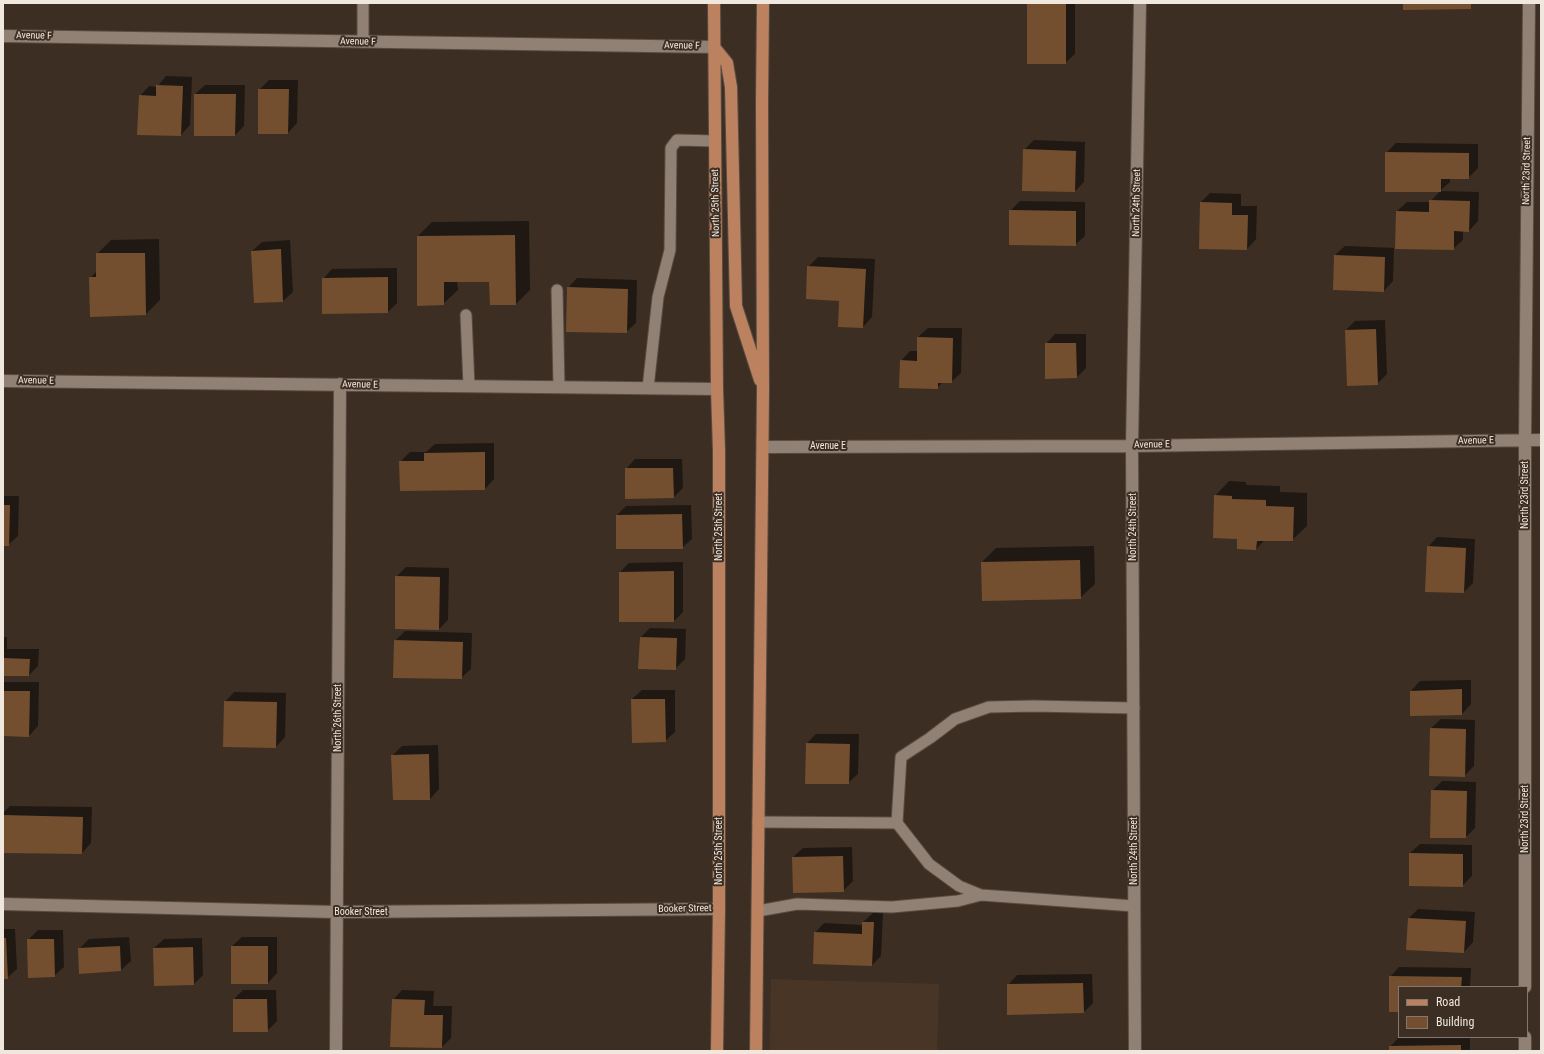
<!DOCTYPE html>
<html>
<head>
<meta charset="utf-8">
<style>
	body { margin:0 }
	#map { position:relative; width:1544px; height:1054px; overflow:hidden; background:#3c2e23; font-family:"Roboto Condensed",sans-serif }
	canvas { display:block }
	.frame { position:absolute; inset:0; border:4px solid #f0e7df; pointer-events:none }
	.legend { position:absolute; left:1398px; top:986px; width:130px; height:52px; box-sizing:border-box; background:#3c2e23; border:1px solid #84786e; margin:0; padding:5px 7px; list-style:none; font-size:12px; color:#f0e7df }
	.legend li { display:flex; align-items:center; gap:8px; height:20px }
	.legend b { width:20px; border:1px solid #84786e }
</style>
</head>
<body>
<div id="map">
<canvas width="1544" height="1054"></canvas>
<div class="frame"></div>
<ul class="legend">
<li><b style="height:5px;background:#bc8260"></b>Road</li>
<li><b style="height:11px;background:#744f2f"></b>Building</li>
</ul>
</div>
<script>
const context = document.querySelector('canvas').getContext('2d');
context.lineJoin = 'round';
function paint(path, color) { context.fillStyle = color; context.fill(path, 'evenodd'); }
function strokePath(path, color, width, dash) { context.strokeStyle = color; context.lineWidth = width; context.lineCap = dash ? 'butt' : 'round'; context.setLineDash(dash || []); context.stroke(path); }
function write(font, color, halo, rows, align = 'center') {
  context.font = font + ' "Roboto Condensed",sans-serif'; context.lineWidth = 4; context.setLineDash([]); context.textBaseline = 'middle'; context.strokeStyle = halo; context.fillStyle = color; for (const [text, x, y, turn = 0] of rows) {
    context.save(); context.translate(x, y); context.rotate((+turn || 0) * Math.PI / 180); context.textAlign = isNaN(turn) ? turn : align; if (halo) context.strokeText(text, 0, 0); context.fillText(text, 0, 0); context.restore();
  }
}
paint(new Path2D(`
	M771 979 939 984 937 1051H770Z`), '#483525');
paint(new Path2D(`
	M1028 3H1075V54L1065 63Z
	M166 76 192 77 190 125 181 135 140 96 149 86 157 87Z
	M269 80H298L297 123 288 133 259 90Z
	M205 85H245L244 126 235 135H195V94Z
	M1034 140 1085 142 1084 182 1075 191 1024 150Z
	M1396 143 1478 144V168L1468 178H1450V182L1440 191 1479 192 1478 221 1469 231 1463 230V240L1453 249 1394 248 1393 281 1384 291 1335 255 1345 246 1396 248 1397 211 1407 202H1430L1440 191 1386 153Z
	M1210 193 1241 194V206H1257L1256 239 1247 249 1201 202Z
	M1020 201 1085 202V236L1075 245 1010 211Z
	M529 221 530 290 516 304 490 280 457 281 458 290 443 304 418 236 432 222Z
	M159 239 160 300 146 314 91 316 90 278 97 271V254L111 240Z
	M290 240 293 292 283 301 255 302 252 251 262 242Z
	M818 257 875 259 872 317 863 327 840 300 808 267Z
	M397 268V303L388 312 323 279 332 269Z
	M577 278 637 280 636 323 626 332 568 288Z
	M1385 320 1387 374 1377 384 1346 330 1355 321Z
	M928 328H962L961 373 951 382H943L937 388 901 361 910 351H918V337Z
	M1055 334H1086V368L1077 377 1046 344Z
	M494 443V479L485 489 400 462 410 452H426L435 444Z
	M635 459H682L683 488 674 497 626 469Z
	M1229 481 1246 482V485L1280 486V492L1307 493V526L1292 540H1265L1256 549 1215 496Z
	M3 496H19L18 536 8 545H3Z
	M691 505 692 539 682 548 617 515 626 506Z
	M1437 537 1475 539 1473 583 1464 592 1428 547Z
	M1094 546 1095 584 1080 598 982 562 996 548Z
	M683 562V612L674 621 620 572 629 563Z
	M406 567 449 568 448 620 439 629 396 577Z
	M650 628 686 629 685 659 675 669 641 637Z
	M405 631 472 633 471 669 461 678 395 641Z
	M3 637H7V649H39L38 666 29 675H3Z
	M1471 680V704L1462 714 1411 715V691L1420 681Z
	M3 682H39L38 726 29 736 3 735Z
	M642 690H675V732L665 741 632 699Z
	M234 692 286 693 285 737 276 747 225 702Z
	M1441 719 1475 720 1474 766 1464 776 1431 728Z
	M816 734H859L858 774 848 783 807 743Z
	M438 745 439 789 430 799 392 756 402 746Z
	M1442 781 1476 782 1475 828 1466 837 1432 791Z
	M10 806 92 807 91 843 82 853 3 852V813Z
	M1420 844 1472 845V876L1462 886 1410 853Z
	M852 847 853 881 843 891 793 857 803 848Z
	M1418 909 1475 912 1473 942 1464 952 1409 918Z
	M873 913H883L881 956 872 965 815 933 824 923 863 925V922Z
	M3 929H15L17 969 7 978H3Z
	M38 930H63L64 967 54 976 28 940Z
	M129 937 131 961 121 970 80 973 79 949 89 939Z
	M242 937H277V973L268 983 232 946Z
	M202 938 203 975 194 984 154 948 164 939Z
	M1399 967 1471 968 1470 987H1399V1011L1390 977Z
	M1092 974 1093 1003 1084 1012 1008 985 1017 975Z
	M243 990H276L277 1021 267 1031 234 999Z
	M402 990 434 991 433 1006H452L451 1038 442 1047 393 1000Z
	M1399 1037H1470V1051H1390V1047Z`), '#0007');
paint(new Path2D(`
	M1027 3H1066V64H1027Z
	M1403 3H1471V9L1403 10Z
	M156 85 183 86 181 136 137 135 139 95 156 96Z
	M258 89H289L288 134H258Z
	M194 94H236L235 136H194Z
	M1023 149 1076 151 1075 192 1022 191Z
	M1385 152 1469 153V179H1441V192H1385Z
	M1429 200 1470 201 1469 232 1454 231V250L1395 249 1396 211 1429 212Z
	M1200 202 1232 203V215H1248L1247 250 1199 249Z
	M1009 210 1076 211V246L1009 245Z
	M515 235 516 305H490L489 282H444V305L417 306V236Z
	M281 249 283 302 254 303 251 251Z
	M96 253H145L146 315 90 317 89 277H96Z
	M1334 255 1385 257 1384 292 1333 290Z
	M807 266 866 269 863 328 838 327 839 301 806 299Z
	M388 277V313L322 314V278Z
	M567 287 628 289 627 333 566 332Z
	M1376 329 1378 385 1347 386 1345 330Z
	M917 337 953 338 952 383H938V389L899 388 900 360 917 361Z
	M1045 343H1076L1077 378 1045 379Z
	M485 452V490L400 491 399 461H424V453Z
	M625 468H673L674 498 625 499Z
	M1214 495 1232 496V499L1266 500V506L1294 507 1293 541H1257L1256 550 1237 549V539L1213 538Z
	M3 505H10L9 546H3Z
	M682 514 683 549H616V515Z
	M1427 546 1466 548 1464 593 1425 592Z
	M1080 560 1081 599 982 601 981 562Z
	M674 571V622H619V572Z
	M395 576 440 577 439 630 395 629Z
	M640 637 677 638 676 670 638 669Z
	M394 640 463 642 462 679 393 678Z
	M3 658 30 659 29 676H3Z
	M1462 689V715L1410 716V691Z
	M3 691H30L29 737 3 736Z
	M631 699H665L666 742 632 743Z
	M224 701 277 702 276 748 223 747Z
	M1430 728 1466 729 1465 777 1429 776Z
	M806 743 850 744 849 784H805Z
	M429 754 430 800H393L391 755Z
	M1431 790 1467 791 1466 838H1430Z
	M3 815 83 817 82 854 3 853Z
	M1409 853 1463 854V887L1409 886Z
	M843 856 844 892 793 893 792 857Z
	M1408 918 1466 921 1464 953 1406 950Z
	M862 922H874L872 966 813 964 814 932 862 934Z
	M3 938H6L8 979H3Z
	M27 939H54L55 977 28 978Z
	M120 946 121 971 79 974 78 948Z
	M231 946H268V984H231Z
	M193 947 194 985 154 986 153 948Z
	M1389 976 1462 977 1461 987H1399V1012H1389Z
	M1083 983 1084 1013 1007 1015V984Z
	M233 999H267L268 1032H233Z
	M392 999 425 1000 424 1015H443L442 1048 390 1047Z
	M1461 1045V1051H1389V1046Z`), '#744f2f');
const service = new Path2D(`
	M363 3V42
	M557 290 559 387
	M466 315 469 386
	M648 388 658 297 670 250 671 148 677 140 715 141
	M1134 708 1033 706 989 707 955 719 930 738 901 757 897 823 929 864 959 886 981 895 1134 906
	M758 822 897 823
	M758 911 797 904 892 907 958 901 981 895`);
const minor = new Path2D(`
	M3 36 714 47
	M3 381 717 389
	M763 447 1132 446 1541 440
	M3 904 336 912 719 909
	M1525 987V440L1529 3
	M1525 1037V1051
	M336 1051 340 384
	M1135 1051 1132 446 1140 3`);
const primary = new Path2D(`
	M714 3 717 389 719 451V909L717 1051
	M714 47 727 63 731 87 736 306 760 380
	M756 1051 763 391 762 103 763 3`);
strokePath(service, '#584c43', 13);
strokePath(minor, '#584c43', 14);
strokePath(primary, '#584c43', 14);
strokePath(service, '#918174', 11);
strokePath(minor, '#918174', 12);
strokePath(primary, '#bc8260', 12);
write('10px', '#f0e7df', '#3c2e23', [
	["Avenue F",34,36,1],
	["Avenue F",358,42,1],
	["Avenue F",682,46,1],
	["North 23rd Street",1527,171,-89],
	["North 25th Street",716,203,-91],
	["North 24th Street",1137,203,-89],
	["Avenue E",36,381,1],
	["Avenue E",360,385,1],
	["Avenue E",1476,441,-1],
	["Avenue E",1152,445,-1],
	["Avenue E",828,446],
	["North 23rd Street",1525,495,-90],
	["North 25th Street",719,527,-90],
	["North 24th Street",1133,527,-90],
	["North 26th Street",338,718,-90],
	["North 23rd Street",1525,819,-90],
	["North 25th Street",719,851,-90],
	["North 24th Street",1134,851,-90],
	["Booker Street",685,909,-1],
	["Booker Street",361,912]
]);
</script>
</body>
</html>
